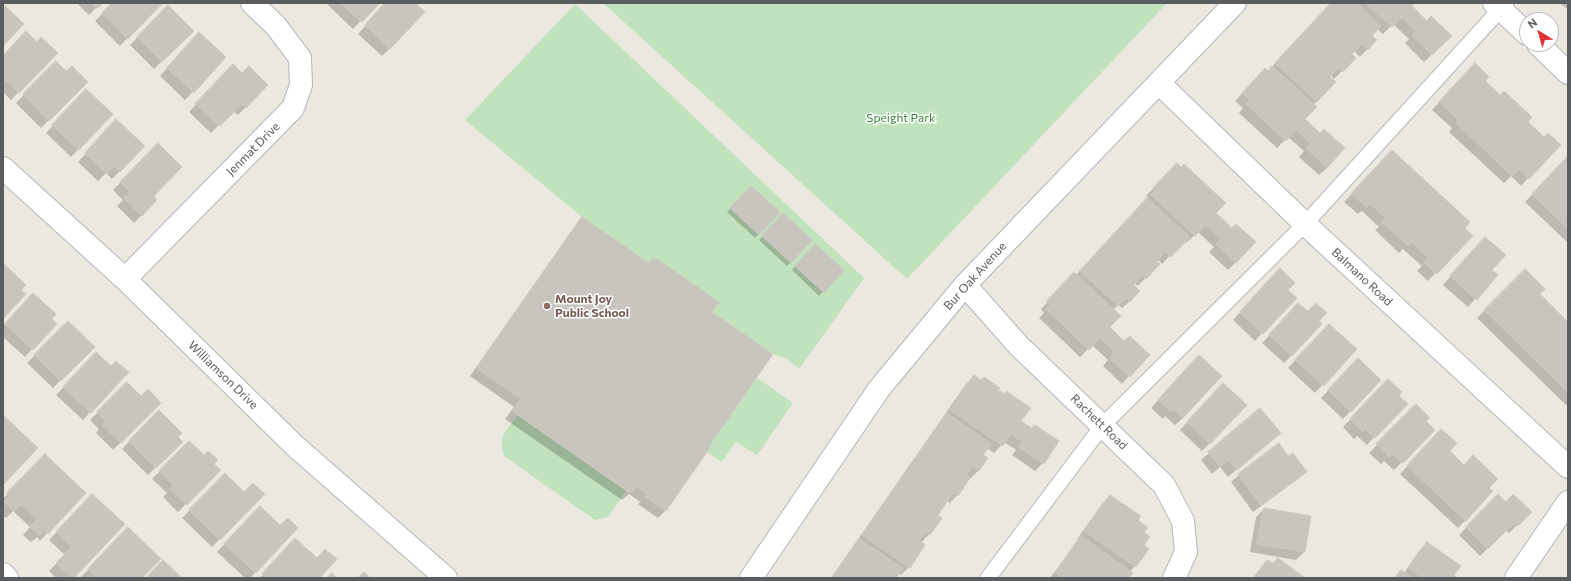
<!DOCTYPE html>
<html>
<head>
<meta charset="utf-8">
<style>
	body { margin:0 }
	#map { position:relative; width:1571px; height:581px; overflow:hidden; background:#ebe8e0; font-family:Commissioner,sans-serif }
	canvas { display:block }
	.frame { position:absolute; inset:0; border:4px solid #595d60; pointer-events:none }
	.north { position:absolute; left:1519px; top:12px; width:40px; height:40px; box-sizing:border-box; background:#fff; border:1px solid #bdbebf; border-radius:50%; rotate:323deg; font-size:11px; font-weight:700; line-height:16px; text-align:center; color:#595d60 }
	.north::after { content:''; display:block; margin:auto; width:14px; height:18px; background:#df3232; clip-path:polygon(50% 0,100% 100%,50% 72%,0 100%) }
</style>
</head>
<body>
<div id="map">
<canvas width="1571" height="581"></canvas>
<div class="frame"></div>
<div class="north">N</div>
</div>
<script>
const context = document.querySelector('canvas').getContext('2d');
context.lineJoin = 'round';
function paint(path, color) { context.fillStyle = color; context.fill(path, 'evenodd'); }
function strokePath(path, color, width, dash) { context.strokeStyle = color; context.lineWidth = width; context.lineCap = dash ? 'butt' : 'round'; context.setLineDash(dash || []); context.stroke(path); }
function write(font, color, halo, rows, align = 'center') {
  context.font = font + ' Commissioner,sans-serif'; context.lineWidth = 3; context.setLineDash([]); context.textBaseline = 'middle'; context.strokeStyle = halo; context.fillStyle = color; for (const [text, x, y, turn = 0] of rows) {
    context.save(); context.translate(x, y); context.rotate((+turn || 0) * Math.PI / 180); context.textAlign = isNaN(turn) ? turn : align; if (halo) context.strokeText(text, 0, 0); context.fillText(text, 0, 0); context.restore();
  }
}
paint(new Path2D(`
	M603 3H1167L907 279Z
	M575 4 864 278 799 369 787 359 773 354 712 312 719 302 649 263 582 217 465 120Z
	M757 378 793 403 757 455 736 442 722 462 707 452 711 446 710 445Z
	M518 415 626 491 608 517 595 520 504 456C498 435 506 431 518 415Z`), '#c0e2bd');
paint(new Path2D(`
	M77 3H101L89 15Z
	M113 3H161L120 46 95 21Z
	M328 3H378L353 29 327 4Z
	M386 3H414L390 48 382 56 358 34Z
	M1332 3H1413L1410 6 1427 22 1450 36 1424 62 1405 43 1409 39 1393 24 1383 34 1377 29 1371 36 1375 41 1360 57 1354 51 1351 55 1354 58 1342 71 1334 79 1331 75 1329 77 1335 82 1313 105 1304 119 1327 168 1319 175 1299 157 1304 151 1288 137 1277 148 1239 113 1243 108 1235 101 1258 77 1269 70Z
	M1560 3H1568V10Z
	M168 6 193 31 154 69 130 45Z
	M192 41 225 57 185 100 160 76Z
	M37 43 56 53 11 100 3 92V57Z
	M56 62 66 72 87 82 41 128 16 103Z
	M1467 72 1483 81 1526 122 1528 178 1521 186 1511 176 1504 183 1449 132 1452 128 1432 110Z
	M226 73 246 107 238 115 233 111 211 133 189 112Z
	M79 98 112 115 71 157 46 133Z
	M109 128 120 171 112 179 106 173 98 181 78 162Z
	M158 145 152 196 156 200 134 223 117 206 123 200 113 190Z
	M1568 157V243L1525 202Z
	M1384 159 1471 236 1428 281 1417 271 1422 266 1403 249 1399 253 1375 230 1379 227 1362 211 1358 214 1344 202Z
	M1177 164 1215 213 1236 262 1228 270 1209 252 1214 247 1198 232 1186 243 1184 241 1162 264 1157 259 1155 261 1158 264 1138 286 1134 283 1130 301 1122 308 1118 305 1113 310 1109 327 1129 376 1122 384 1103 366 1108 360 1092 345 1080 357 1039 318 1044 313 1041 309 1067 281 1076 275 1148 198 1146 196Z
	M751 187 778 212 755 238 727 212Z
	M582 218 711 313 708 445 710 446 665 511 658 518 638 504 640 502 629 494 622 500 505 419 514 407 470 376 575 226Z
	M779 218 791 262 787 266 759 240Z
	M815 245 843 270 819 296 792 270Z
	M1477 246 1491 270 1497 275 1468 307 1443 285Z
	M1525 270 1538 294 1568 323V407L1477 318Z
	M1272 277 1262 333 1255 341 1233 320Z
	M25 302 32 349 25 357 3 337V326Z
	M1291 312H1307L1321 324 1284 363 1262 343Z
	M68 322 93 347 53 388 27 363Z
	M1321 333 1356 349 1315 393 1288 368Z
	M1358 360 1380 380 1343 419 1321 398Z
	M89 361 90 412 83 420 56 395Z
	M1191 364 1183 418 1175 425 1165 416 1163 419 1151 408Z
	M974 377 997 390 1020 421 1043 463 1035 471 1012 455 1016 450 1004 442 994 453 987 448 982 455 987 458 978 471 971 478H970L957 495 950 503 947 501 937 515 929 534 921 543 924 545 909 567 901 575 898 573 894 578H831L966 384Z
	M1388 380 1397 396 1406 404 1367 445 1357 436 1354 439 1343 427Z
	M127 384 141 398 160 403 113 450 96 433 99 429 90 420Z
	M1216 392 1210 443 1202 451 1180 430Z
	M1416 406 1425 421 1434 430 1394 470 1384 461 1381 464 1369 453Z
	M1260 410 1280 433 1228 477 1220 467 1212 474 1201 460Z
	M159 411 181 442 148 475 122 449Z
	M1434 438 1492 492 1458 528 1400 474Z
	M189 442 219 470 178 512 163 497 167 493 152 479Z
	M1288 457 1305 471 1298 479 1253 512 1231 482 1239 475Z
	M37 463 47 533 40 541 37 537 31 542 23 535 30 527 13 511 6 518 3 516V499Z
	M225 475 244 493 263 494 212 547 182 518Z
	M1110 496 1136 521 1143 533V545L1148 549 1130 572 1128 578H1050L1079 540 1077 539 1102 504Z
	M1498 496 1505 503 1531 512 1509 533 1506 530 1480 556 1459 535Z
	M85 503 72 578H56L49 571 65 555 49 540Z
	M1264 509 1310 517 1304 552 1296 560 1250 552 1256 517Z
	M252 515 280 527 297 528 250 578H245L217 552Z
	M128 529 141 578H81V577Z
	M1427 544 1456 578H1394L1401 571 1404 573 1419 551Z
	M287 547 318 578H260Z`), '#0003');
const building = new Path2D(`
	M92 3H103L98 8Z
	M112 3H163L128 39 102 13Z
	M341 3H380L362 22Z
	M385 3H415L425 12 390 49 365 25Z
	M1331 3H1357L1381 26 1372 36 1377 40 1368 50 1362 44 1352 54 1356 58 1343 72 1339 68 1330 77 1336 82 1317 102 1275 63Z
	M1366 3H1415L1412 6 1427 21 1431 16 1452 36 1432 55 1412 35 1416 31 1402 17 1392 27Z
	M3 4 24 24 3 46Z
	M168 5 194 31 162 62 137 37Z
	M26 31 37 42 41 37 58 53 19 93 3 77V56Z
	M199 32 226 57 194 93 167 68Z
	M56 61 66 71 72 66 88 82 49 121 23 94Z
	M1475 63 1489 77 1485 81 1500 95 1504 91 1532 117 1528 122 1544 137 1548 133 1561 145 1529 179 1519 169 1512 176 1456 123 1459 120 1439 102Z
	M233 64 242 73 249 66 268 85 246 108 242 104 220 126 195 104Z
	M1272 66 1317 107 1305 119 1320 133 1324 129 1345 148 1327 168 1306 148 1310 143 1296 130 1286 141 1246 104 1250 100 1242 93 1265 68 1268 71Z
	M86 89 113 114 79 150 52 125Z
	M116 119 145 146 120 172 114 166 107 174 85 153Z
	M158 143 182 167 154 196 157 200 142 216 124 198 130 192 120 182Z
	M1392 150 1470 222 1465 228 1473 236 1437 274 1424 263 1428 258 1411 242 1408 246 1382 222 1386 218 1370 204 1367 207 1351 194Z
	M1568 156V229L1532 194Z
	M1177 163 1181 167 1184 164 1226 203 1216 213 1232 228 1236 224 1256 242 1236 263 1216 244 1221 239 1206 225 1195 236 1151 195 1155 190 1153 188Z
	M751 186 780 212 759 235 730 208Z
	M1147 198 1190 237 1171 257 1165 252 1157 261 1160 264 1146 279 1142 275 1134 285 1140 291 1130 302 1126 298 1118 306 1080 271Z
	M783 213 812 240 791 263 762 236Z
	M582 217 649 263 654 257 719 302 712 312 773 354 710 445 711 446 666 511 645 496 647 494 636 486 630 493 512 411 521 399 477 368Z
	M1485 237 1506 255 1492 270 1498 275 1477 300 1450 276Z
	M815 244 844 270 824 293 795 266Z
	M3 263 26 285 21 290 26 294 3 319Z
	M1280 268 1295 283 1288 290 1297 298 1263 334 1240 312Z
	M1525 269 1545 289 1540 294 1568 322V392L1484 310Z
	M1074 272 1121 316 1110 327 1124 341 1130 336 1150 355 1130 377 1110 358 1115 352 1100 338 1089 350 1046 309 1051 305 1047 301Z
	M33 293 56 314 52 319 57 324 33 350 5 324Z
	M1298 303 1308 311 1316 303 1327 313 1319 321 1322 324 1292 356 1269 335Z
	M68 321 95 347 61 381 34 355Z
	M1329 324 1357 349 1324 386 1295 360Z
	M96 352 111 366 116 361 129 372 91 413 63 387Z
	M1199 355 1222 376 1183 418 1173 409 1171 412 1158 400Z
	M1358 358 1381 380 1351 412 1328 390Z
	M974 375 981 380 984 377 1000 388 998 390 1004 394 1006 391 1031 408 1021 421 1032 428 1035 425 1059 441 1044 464 1019 447 1023 442 1011 434 1003 446 950 410Z
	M1388 379 1402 392 1399 396 1408 404 1375 438 1365 429 1363 432 1350 419Z
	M127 382 141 396 148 389 161 403 121 443 103 425 106 421 97 412Z
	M1223 383 1247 405 1210 444 1187 422Z
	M1416 404 1430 418 1426 421 1435 430 1403 463 1392 454 1389 457 1376 444Z
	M1260 408 1281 433 1237 470 1228 460 1220 467 1208 452Z
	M159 410 182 433 178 437 183 442 156 468 129 441Z
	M947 413 991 444 983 455 988 458 979 471 972 466 966 475 970 478 958 496 953 493 938 515 942 518 930 535 925 532 919 540 925 545 910 568 862 535Z
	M3 415 38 448 3 485Z
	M1441 429 1457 443 1450 451 1464 465 1473 455 1498 479 1489 488 1493 491 1466 521 1407 466Z
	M189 441 204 455 208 451 218 460 214 464 221 470 187 505 170 489 174 485 159 471Z
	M1279 443 1288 456 1293 453 1307 472 1261 505 1238 474Z
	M45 454 86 493 48 534 45 530 40 535 30 527 37 519 21 504 14 511 4 502 10 496 7 493Z
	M225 473 244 492 253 483 265 494 220 540 189 510Z
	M92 494 125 524 74 578H72L56 563 72 547 56 532Z
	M1498 494 1506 502 1513 494 1532 512 1518 526 1514 523 1488 549 1466 527Z
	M1110 495 1141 516 1138 520 1148 528 1144 532 1150 537 1144 545 1149 549 1136 567 1084 531Z
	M260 506 280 525 288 518 298 528 256 573 224 544Z
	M1264 508 1311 516 1305 552 1257 544Z
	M128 527 161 559 142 578H97L88 569Z
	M1081 536 1133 573 1129 578H1062L1055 573Z
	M295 538 317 558 325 549 337 559 320 578H266L262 574Z
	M859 539 903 568 896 578H832Z
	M1427 542 1461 566 1454 575 1458 578H1423L1409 568Z
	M1278 558 1305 578H1253L1267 560 1273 563Z
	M163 560 182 578H146Z
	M1401 570 1413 578H1395Z
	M364 572 370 578H358Z
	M332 573 337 578H327Z`);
paint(building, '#c8c5bf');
strokePath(building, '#cfc9bf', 1);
const lane = new Path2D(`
	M988 578 1103 425 1305 224 1506 3`);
const street = new Path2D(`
	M1494 3 1527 34
	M1538 44 1568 73
	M1159 83 1305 224 1568 467
	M125 279 293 108 301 85 300 58 276 26 252 3
	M965 285 1019 346 1164 485 1183 521 1186 552 1174 578
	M3 574 7 578
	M1516 578 1568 502`);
const secondary = new Path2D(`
	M3 168 125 279 295 446 446 578
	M751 578 879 389 965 285 1235 3`);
strokePath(lane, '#b3b6ba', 17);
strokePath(street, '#b3b6ba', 24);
strokePath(secondary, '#b2b6ba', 24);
strokePath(lane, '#fff', 15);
strokePath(street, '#fff', 22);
strokePath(secondary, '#fff', 22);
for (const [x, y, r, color] of [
	[547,306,4,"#8d6e63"]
]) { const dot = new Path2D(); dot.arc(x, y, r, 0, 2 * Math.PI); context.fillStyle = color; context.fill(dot); strokePath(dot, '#fff', 1.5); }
write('12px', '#3a8038', '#fff', [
	["Speight Park",901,118]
]);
write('12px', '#595d60', '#fff', [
	["Jenmat Drive",253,149,-45],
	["Bur Oak Avenue",975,276,-48],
	["Balmano Road",1362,277,43],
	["Williamson Drive",223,375,44],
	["Rachett Road",1099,422,44]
]);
write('bold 12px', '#785e54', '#fff', [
	["Mount Joy",555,299],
	["Public School",555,313]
], 'left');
</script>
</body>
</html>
